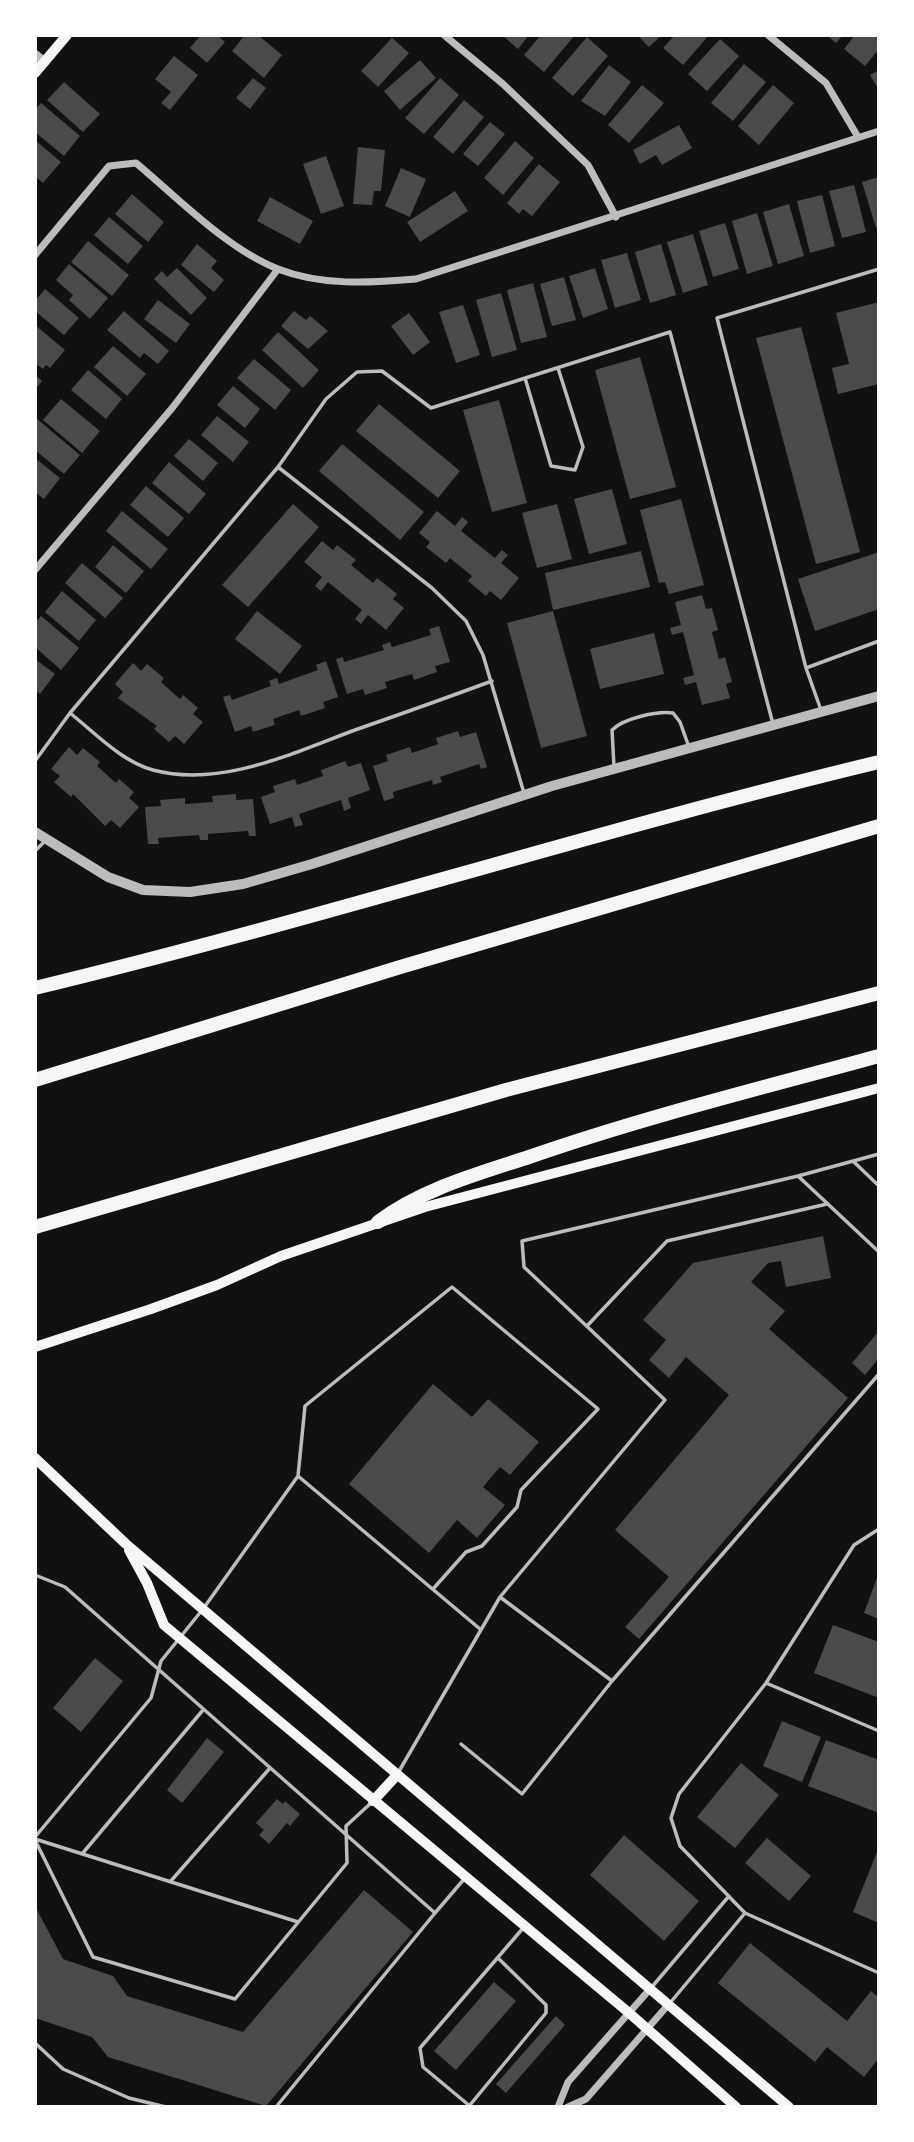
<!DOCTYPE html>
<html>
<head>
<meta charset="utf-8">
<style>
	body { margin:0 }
	#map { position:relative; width:914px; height:2142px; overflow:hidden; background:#111; font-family:"Open Sans",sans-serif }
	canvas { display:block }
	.frame { position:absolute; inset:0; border:37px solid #fff; pointer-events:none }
</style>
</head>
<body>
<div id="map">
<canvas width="914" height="2142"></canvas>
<div class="frame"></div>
</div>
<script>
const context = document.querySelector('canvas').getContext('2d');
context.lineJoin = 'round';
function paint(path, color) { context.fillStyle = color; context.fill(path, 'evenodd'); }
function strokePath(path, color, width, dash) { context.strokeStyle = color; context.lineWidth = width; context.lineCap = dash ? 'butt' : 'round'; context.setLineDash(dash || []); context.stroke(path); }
paint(new Path2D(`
	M201 35H217L225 42 207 63 190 48Z
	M245 35H258L282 55 264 78 232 51Z
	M502 35H529L518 49Z
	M541 35H575L544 72 524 55Z
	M637 35H662L649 47Z
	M675 35H709L683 65 663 48Z
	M826 35H843L836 43Z
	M855 35H879V49L865 66 844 49Z
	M587 37 608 56 573 96 552 78Z
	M392 38 409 53 378 87 361 71Z
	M720 39 739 56 707 91 688 74Z
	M174 56 198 75 170 110 161 103 171 92 155 79Z
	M420 60 436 78 400 110 384 91Z
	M744 64 766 82 733 121 711 103Z
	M609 65 631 82 605 116 581 101Z
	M879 70V90L870 75Z
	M253 78 266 88 250 109 236 98Z
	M440 78 459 95 424 134 405 118Z
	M64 82 100 114 83 132 47 100Z
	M642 85 664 103 629 143 608 125Z
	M773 85 794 103 759 145 738 126Z
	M464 100 484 117 453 154 433 137Z
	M41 103 80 136 64 156 35 132V110Z
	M490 122 505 134 478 166 463 154Z
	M679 125 692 148 662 165 656 155 640 164 633 150Z
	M35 140 61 162 43 183 35 176Z
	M515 141 534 158 503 195 484 178Z
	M358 147 385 150 381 191H374L372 205 353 204Z
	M326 156 344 206 321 214 303 164Z
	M539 164 560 182 532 216 523 209 519 214 507 203Z
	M401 168 426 179 410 217 385 206Z
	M879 177V227L876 228 862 182Z
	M854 185 866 232 842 238 829 191Z
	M455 191 468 211 420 242 407 222Z
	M132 194 164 222 148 242 115 214Z
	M822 195 835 246 810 253 797 201Z
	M270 197 313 221 300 244 257 221Z
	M789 204 804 256 778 264 763 212Z
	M757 213 773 266 747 274 732 221Z
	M109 217 143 246 128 264 94 235Z
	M725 223 739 269 713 277 699 231Z
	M693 234 708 285 683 293 667 242Z
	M88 241 129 275 112 296 71 262Z
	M197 244 217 261 211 268 224 280 214 292 181 265Z
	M661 244 676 295 650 303 635 252Z
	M627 253 641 300 615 308 601 260Z
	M69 264 108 298 90 319 69 300 73 295 56 280Z
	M177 268 207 298 191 315 154 279 162 271 167 277Z
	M595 268 608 309 583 318 569 276Z
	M564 277 576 320 552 326 540 284Z
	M533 283 547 337 521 343 507 290Z
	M45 289 79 318 64 335 35 311V301Z
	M501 293 517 350 492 357 476 300Z
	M158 300 190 324 176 343 144 319Z
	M879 302V384L838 394 832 368 849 364 836 313Z
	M463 305 480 355 456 363 439 312Z
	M124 311 169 351 158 364 144 353 140 358 107 330Z
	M294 311 306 320 310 316 328 331 308 349 281 326Z
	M409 313 430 342 413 355 391 326Z
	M35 325 65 350 50 368 46 365 43 369 35 363Z
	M801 327 860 552 816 564 756 338Z
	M278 332 319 370 303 388 262 350Z
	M113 346 146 374 127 396 94 367Z
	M640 357 676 487 630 499 595 370Z
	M254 359 291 390 275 410 237 378Z
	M88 370 122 399 106 419 71 390Z
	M35 375 42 381 35 390Z
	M233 386 260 409 245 428 217 405Z
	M61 399 100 431 82 453 43 420Z
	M499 400 527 503 492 512 463 410Z
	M379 404 460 471 438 498 356 431Z
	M217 416 249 442 233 462 201 435Z
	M36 418 80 455 64 474 35 450Z
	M189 439 218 463 203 481 174 456Z
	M342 444 424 512 400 540 319 471Z
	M35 458 60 478 44 499 35 492Z
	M169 462 206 494 189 514 152 483Z
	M146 486 184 518 168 537 130 505Z
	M612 489 627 544 589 554 574 499Z
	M681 499 704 585 669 594 665 582 659 583 640 510Z
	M293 504 319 527 248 607 222 585Z
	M557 504 572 559 537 568 522 513Z
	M122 511 168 549 151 569 106 531Z
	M437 511 455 526 462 517 468 522 461 531 495 558 502 550 508 555 501 563 519 578 501 600 490 591 486 596 468 581 472 576 450 558 446 563 426 547 430 542 419 533Z
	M322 541 333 550 337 545 356 560 351 565 373 583 377 578 397 594 393 599 404 608 386 630 368 615 361 624 355 619 362 610 328 582 321 591 315 586 322 577 304 562Z
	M113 545 144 571 126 593 95 567Z
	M641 551 650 587 553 610 545 573Z
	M879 552V609L815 631 798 579Z
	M82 563 123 598 105 618 65 583Z
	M62 591 96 620 79 641 45 612Z
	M702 595 706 609 712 608 718 630 712 632 719 659 725 657 732 682 726 684 730 698 702 705 696 682 685 685 683 678 694 675 683 632 672 635 670 628 681 625 675 602Z
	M257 611 302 646 280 674 235 639Z
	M553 611 587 736 541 748 507 623Z
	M41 616 79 648 61 670 35 647V623Z
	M439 626 450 662 435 666 437 672 414 680 412 674 385 682 387 688 365 695 363 689 347 694 336 659 343 657 344 662 384 650 382 645 390 642 392 647 431 635 429 629Z
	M654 633 664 674 600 689 590 649Z
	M35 659 55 674 40 694 35 690Z
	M326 661 338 697 323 702 325 708 301 716 299 710 273 719 275 725 253 732 251 726 235 732 223 697 230 695 232 700 271 686 269 681 277 678 279 684 318 670 316 665Z
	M133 663 141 671 147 664 164 678 161 682 180 699 183 695 198 708 193 714 203 722 184 744 175 736 169 742 154 729 157 726 118 698 123 692 115 684Z
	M458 731 460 737 476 732 487 767 481 769 479 764 440 777 442 782 433 785 432 780 393 792 394 798 384 801 373 766 388 761 386 755 410 747 412 753 438 744 436 738Z
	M69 747 77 755 83 748 100 762 97 766 116 783 119 779 134 792 129 798 139 807 120 828 111 820 105 826 73 794 71 797 54 782 60 776 51 769Z
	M345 761 348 767 361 763 370 790 348 798 351 808 344 811 341 800 299 814 303 825 295 827 292 817 270 824 261 797 275 792 273 786 295 779 297 785 323 776 321 770Z
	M236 794V800L253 799 256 836H249L248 831 208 834V840H200L199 835 158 838 159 844H148L145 807 161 806 160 800 185 798V804L213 802 212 796Z
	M823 1236 831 1278 786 1287 781 1261 768 1263 751 1282 785 1311 769 1329 848 1398 639 1639 625 1627 669 1577 615 1530 729 1395 686 1357 669 1378 649 1360 666 1340 643 1320 693 1263Z
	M879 1331V1358L865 1375 852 1363Z
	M433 1384 472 1417 488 1399 539 1442 510 1475 500 1467 483 1487 505 1505 477 1538 457 1520 429 1553 349 1484Z
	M879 1572V1619L864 1613Z
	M833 1625 879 1642V1698L814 1673Z
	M95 1658 123 1681 81 1732 53 1708Z
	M782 1721 821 1737 802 1782 763 1766Z
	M207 1738 224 1752 182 1803 167 1790Z
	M826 1740 879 1760V1813L808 1786Z
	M741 1763 779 1795 735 1848 697 1817Z
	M277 1799 283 1804 285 1801 300 1814 290 1826 287 1823 269 1844 259 1835 264 1830 256 1823Z
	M624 1835 699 1901 664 1941 590 1875Z
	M767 1838 811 1876 789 1901 745 1863Z
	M879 1847V1923L853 1912Z
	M364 1890 413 1932 266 2106 108 2057 92 2037 35 2018V1906L63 1959 113 1976 127 1996 243 2032Z
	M750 1943 847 2021 871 1991 879 1998V2058L864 2077 827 2047 815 2062 718 1983Z
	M494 1982 516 2001 456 2070 434 2051Z
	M556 2016 565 2025 506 2093 496 2084Z`), '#4a4a4a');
strokePath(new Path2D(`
	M525 378 551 466 575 470 583 447 558 368
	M278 467 432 588 466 621 483 655 524 793
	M806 668 879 641
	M821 710 806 668 717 318 879 269
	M70 713C94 732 122 762 153 770 221 788 293 753 355 730 401 714 446 698 492 681
	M35 761 70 713 278 467 326 399 357 372 382 371 431 408 670 332 773 724
	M614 767 612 730C624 718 657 711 673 713L680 722 689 747
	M35 851 45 841
	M854 1162 879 1186
	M798 1176 879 1154
	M587 1326 667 1241 827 1204
	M298 1476 480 1629
	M879 1529 854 1545 766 1683 679 1794 671 1818 680 1846 745 1913 879 1973
	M35 1575 65 1587 435 1913 465 1878
	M500 1597 612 1681 879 1374
	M766 1683 879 1731
	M461 1744 522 1794 612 1681
	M398 1773 500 1597 665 1400 524 1267 522 1241 798 1176 879 1252
	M35 1837 151 1698 161 1661 203 1609 298 1476 305 1406 452 1287 598 1409 521 1490 517 1507 482 1546 466 1552 433 1589
	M35 1839 298 1922
	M35 1840 93 1957 235 1999 347 1863 346 1826 371 1803
	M82 1854 203 1710
	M170 1882 270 1768
	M651 1988 729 1896
	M670 2003 745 1913
	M35 2043 63 2069 129 2098 166 2107
	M470 2105 546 2013V2005L498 1958
	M276 2107 435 1913
	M471 2107 423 2067 420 2048 524 1927`), '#bcbcbc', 3.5);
strokePath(new Path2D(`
	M444 35 503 84 588 165 616 217
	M768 35 826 83 858 137
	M35 255 109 166 136 163C178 198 227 249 278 269 321 286 370 283 416 279L879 131
	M35 570 173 407 278 269
	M558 2107 568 2082 650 1989
	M568 2107 586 2099 668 2005`), '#bcbcbc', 7);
strokePath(new Path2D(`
	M35 55 44 62
	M35 832 108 877 143 890 190 892 243 884 312 864 552 786 879 696`), '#bcbcbc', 10);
strokePath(new Path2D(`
	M35 73 67 35
	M35 1347 151 1309 217 1285 281 1256 425 1207 879 1088
	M35 1458 126 1544 789 2107
	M129 1550 147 1583 164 1625 628 2012 736 2107
	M373 1801 397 1775`), '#f5f5f5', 10);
strokePath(new Path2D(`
	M35 988C318 920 596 830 879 762
	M35 1080 397 968 879 826
	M378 1222C422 1189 477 1174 529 1157 644 1117 762 1088 879 1056
	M35 1227 506 1090 879 993`), '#f5f5f5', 14);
</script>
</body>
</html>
